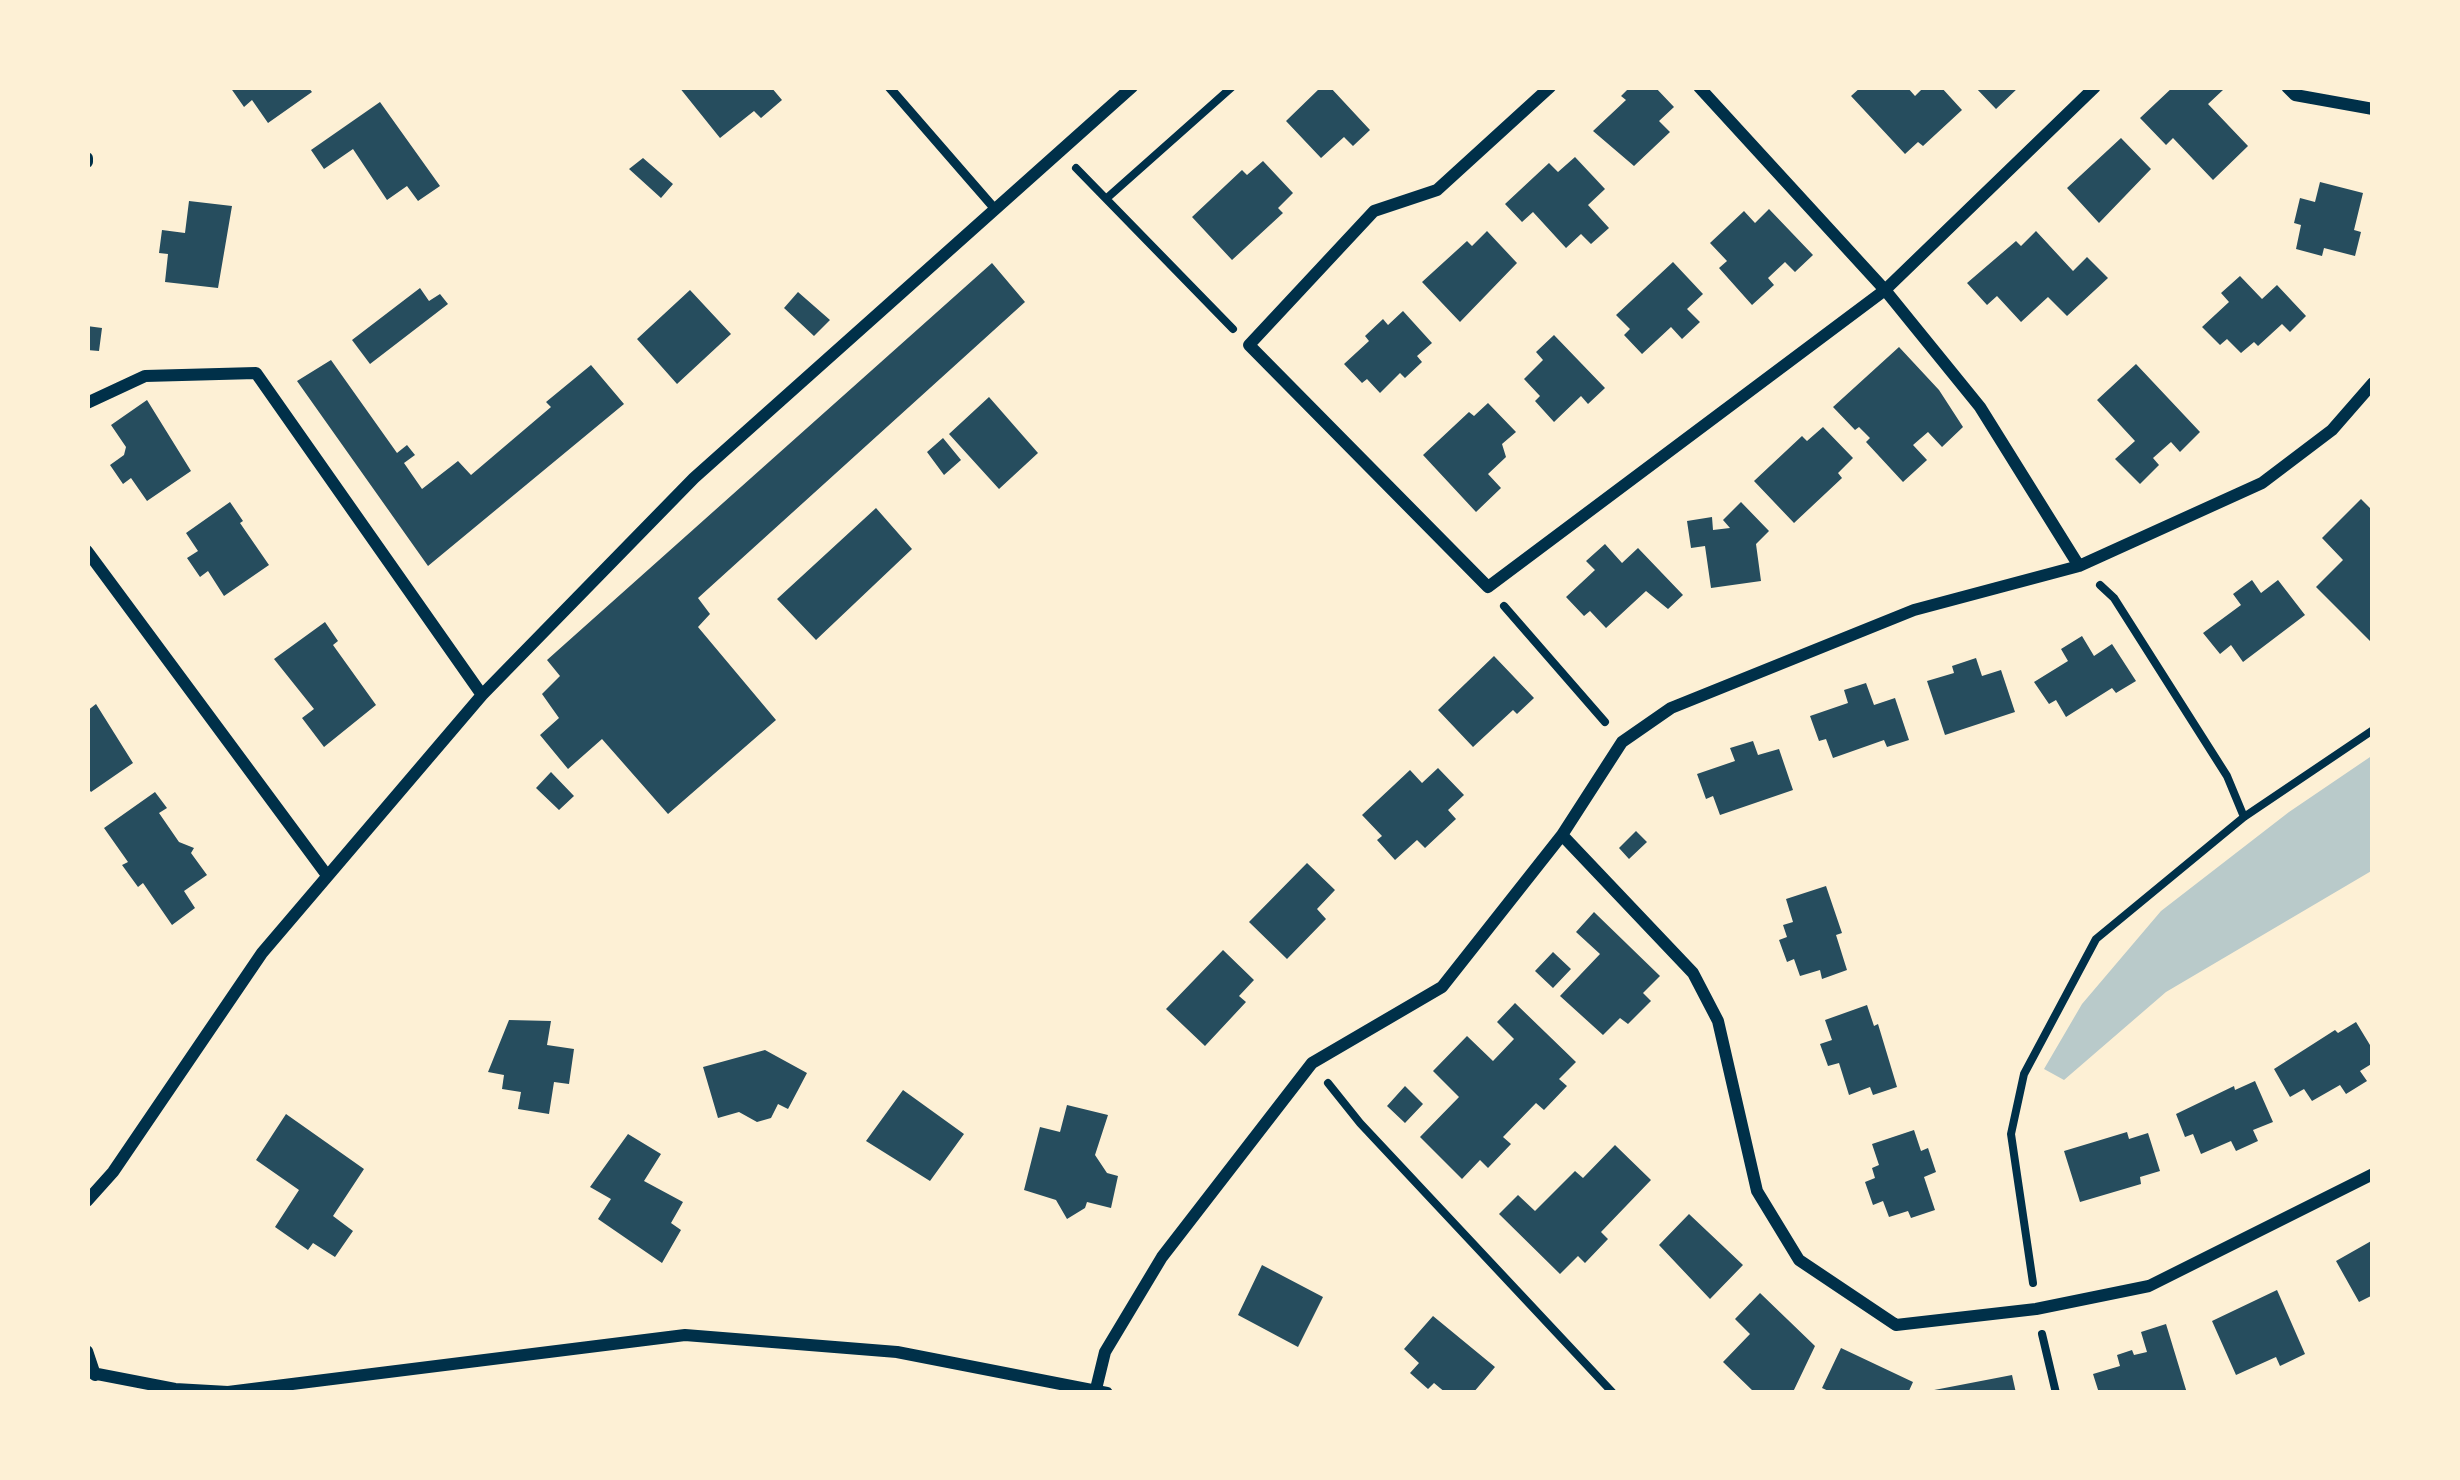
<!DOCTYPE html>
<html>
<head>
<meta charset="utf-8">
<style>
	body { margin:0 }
	#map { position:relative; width:2460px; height:1480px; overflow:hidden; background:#fdf0d5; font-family:"Public Sans",sans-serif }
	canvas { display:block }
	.frame { position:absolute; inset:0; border:90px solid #fdf0d5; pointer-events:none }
</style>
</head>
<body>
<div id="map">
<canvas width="2460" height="1480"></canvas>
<div class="frame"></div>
</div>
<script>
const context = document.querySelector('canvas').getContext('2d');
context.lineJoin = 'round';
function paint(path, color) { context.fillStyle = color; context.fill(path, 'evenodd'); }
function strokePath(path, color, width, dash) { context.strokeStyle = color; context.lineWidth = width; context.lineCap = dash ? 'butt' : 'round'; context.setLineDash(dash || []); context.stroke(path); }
paint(new Path2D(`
	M2373 755V870L2166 992 2064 1080 2044 1069 2082 1004 2161 911 2289 812Z`), '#b9caca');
paint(new Path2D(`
	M230 87H308L312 92 268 123 252 100 244 107Z
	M679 87H771L782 100 761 118 754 111 720 138Z
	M1321 87H1330L1370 130 1353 146 1344 137 1321 158 1286 121Z
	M1630 87H1655L1674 107 1659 121 1670 132 1634 166 1593 131 1626 100 1621 96Z
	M1861 87H1907L1915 96 1924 87H1941L1962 110 1923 146 1918 142 1905 154 1851 96Z
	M1975 87H2019L1996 109Z
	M2173 87H2220L2223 90 2208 104 2248 146 2213 180 2173 138 2166 145 2140 118Z
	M380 102 440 186 418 201 407 186 387 200 353 149 324 169 311 150Z
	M2121 138 2151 169 2099 223 2067 188Z
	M1575 157 1605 189 1588 205 1609 228 1591 244 1581 234 1566 248 1533 212 1522 222 1505 204 1549 163 1558 172Z
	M643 158 673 184 661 198 629 169Z
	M1263 161 1293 193 1278 208 1283 213 1232 260 1192 217 1242 170 1247 175Z
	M2320 182 2363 193 2354 230 2361 232 2355 256 2324 248 2322 256 2296 249 2301 225 2294 223 2300 198 2315 202Z
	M189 201 232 206 218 288 165 282 168 254 159 253 162 230 185 233Z
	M1769 209 1813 255 1795 272 1785 262 1768 278 1774 285 1752 305 1719 268 1727 261 1710 243 1744 211 1755 223Z
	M1487 231 1517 263 1460 322 1422 282 1467 241 1472 246Z
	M2036 231 2073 271 2087 257 2108 278 2067 316 2048 297 2021 322 1997 296 1987 305 1967 283 2016 241 2021 246Z
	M1673 262 1703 294 1687 309 1700 322 1682 339 1671 327 1642 354 1624 335 1630 329 1616 315Z
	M992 263 1025 302 698 598 710 614 698 627 776 720 668 814 602 739 568 769 540 735 559 718 542 694 560 676 547 660Z
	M2240 276 2262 299 2277 285 2306 316 2290 332 2282 324 2258 346 2254 342 2241 353 2227 339 2220 345 2202 327 2229 302 2221 293Z
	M420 288 429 301 440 294 448 304 370 364 352 340Z
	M690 290 731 334 677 384 637 339Z
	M798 292 830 320 814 336 784 308Z
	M1403 311 1432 343 1417 356 1422 362 1405 378 1400 373 1380 393 1367 379 1362 383 1344 364 1369 341 1365 336 1383 319 1388 325Z
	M87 326 102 328 99 351 87 350Z
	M1554 335 1605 388 1588 404 1581 396 1554 422 1535 401 1540 396 1524 379 1543 360 1536 352Z
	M1899 347 1939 390 1963 427 1942 447 1928 432 1913 445 1927 460 1903 482 1866 442 1870 438 1859 427 1855 430 1833 407Z
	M331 360 397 453 407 445 415 455 404 463 422 489 458 461 471 475 551 407 546 402 591 365 624 404 428 566 297 381Z
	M2136 364 2200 432 2180 452 2171 442 2153 458 2159 465 2140 484 2115 459 2135 441 2097 400Z
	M989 397 1038 453 999 489 949 434Z
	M147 400 191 471 147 501 131 478 123 484 110 465 124 455 126 447 111 425Z
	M1488 403 1516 432 1502 444 1506 457 1488 474 1501 488 1476 512 1423 455 1469 412 1474 416Z
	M1823 427 1853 458 1838 473 1842 478 1794 523 1754 481 1802 436 1807 441Z
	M943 438 961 460 944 475 927 452Z
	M2361 499 2373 511 2370 641 2316 587 2343 560 2322 538Z
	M230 502 243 521 240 523 269 565 224 596 208 571 200 577 187 558 198 551 186 533Z
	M1741 502 1769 531 1756 544 1761 581 1711 588 1705 546 1691 548 1687 521 1712 517 1713 530 1730 528 1723 520Z
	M876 508 912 549 816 640 777 599Z
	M1605 544 1622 563 1638 548 1683 595 1668 609 1646 591 1606 628 1590 611 1584 616 1566 597 1595 570 1586 561Z
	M2252 580 2261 593 2278 580 2305 615 2243 662 2231 645 2220 654 2203 633 2241 605 2233 594Z
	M325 622 338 641 333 645 376 705 324 747 302 718 314 709 274 659Z
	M2082 636 2094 656 2112 644 2136 681 2116 693 2112 688 2066 717 2056 700 2049 704 2034 682 2068 661 2061 649Z
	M1494 656 1534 698 1517 714 1513 710 1473 747 1438 710Z
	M1976 658 1982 676 2001 670 2015 712 1945 735 1927 681 1954 673 1952 666Z
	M1866 683 1874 705 1895 698 1909 740 1887 747 1884 740 1833 758 1826 739 1819 741 1810 716 1848 703 1844 690Z
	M96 704 133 763 91 792 87 787V711Z
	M1753 741 1758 755 1779 749 1793 790 1720 815 1713 796 1706 799 1697 774 1735 761 1730 748Z
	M1438 768 1464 795 1448 810 1456 819 1425 848 1417 840 1395 860 1377 840 1382 836 1362 815 1410 770 1422 783Z
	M551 772 574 796 559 810 536 788Z
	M155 792 167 808 159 813 179 842 194 848 191 853 207 875 184 891 195 908 172 925 143 883 138 887 122 865 128 862 104 828Z
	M1636 831 1647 842 1629 859 1619 848Z
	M1307 863 1335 890 1317 909 1326 919 1287 959 1249 922Z
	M1826 886 1842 933 1836 935 1847 970 1822 979 1820 970 1800 976 1794 959 1787 962 1779 940 1787 937 1783 925 1793 922 1786 899Z
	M1594 912 1660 976 1643 993 1651 1001 1628 1024 1620 1018 1603 1035 1560 996 1600 954 1576 932Z
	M1223 950 1254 980 1239 996 1246 1002 1205 1046 1166 1009Z
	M1553 952 1571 969 1553 988 1535 971Z
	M1515 1003 1576 1062 1559 1079 1567 1086 1544 1110 1536 1103 1503 1137 1511 1144 1488 1168 1480 1160 1462 1179 1420 1137 1459 1097 1433 1071 1467 1036 1493 1061 1514 1039 1497 1022Z
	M1867 1005 1874 1026 1878 1024 1897 1087 1873 1095 1870 1087 1849 1095 1839 1063 1828 1066 1820 1044 1832 1040 1825 1020Z
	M509 1020 551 1021 547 1045 574 1049 569 1084 554 1082 549 1114 518 1109 521 1092 502 1089 504 1075 488 1072Z
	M2356 1022 2373 1050V1063L2360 1071 2367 1081 2346 1094 2340 1085 2312 1101 2304 1089 2290 1097 2274 1069 2335 1030 2338 1033Z
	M765 1050 807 1073 788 1109 778 1104 771 1118 757 1122 739 1112 718 1118 703 1067Z
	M2255 1081 2273 1122 2253 1130 2258 1141 2236 1151 2231 1141 2201 1154 2193 1134 2185 1137 2176 1114 2234 1086 2235 1090Z
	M1405 1086 1423 1104 1405 1123 1387 1106Z
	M903 1090 964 1134 930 1181 866 1141Z
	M1067 1105 1108 1115 1095 1155 1107 1173 1118 1176 1111 1208 1087 1202 1085 1208 1067 1219 1056 1200 1024 1190 1040 1127 1060 1132Z
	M286 1114 364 1169 333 1216 353 1231 335 1257 313 1243 308 1250 275 1227 299 1190 256 1160Z
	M1914 1130 1921 1151 1928 1148 1936 1172 1924 1177 1935 1210 1911 1218 1908 1211 1889 1217 1883 1201 1873 1205 1865 1182 1875 1178 1872 1168 1879 1165 1872 1144Z
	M2127 1132 2129 1139 2148 1133 2160 1171 2140 1177 2141 1184 2080 1202 2064 1151Z
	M628 1134 661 1154 644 1181 683 1202 671 1223 681 1230 662 1263 598 1219 611 1199 590 1187Z
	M1615 1145 1651 1180 1601 1232 1608 1239 1585 1263 1578 1256 1560 1274 1499 1214 1518 1195 1535 1211 1575 1171 1583 1178Z
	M1689 1214 1743 1265 1710 1299 1659 1245Z
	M2373 1240V1295L2359 1302 2336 1261Z
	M1262 1265 1323 1297 1298 1347 1238 1315Z
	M2277 1290 2305 1354 2280 1366 2276 1357 2236 1375 2212 1321Z
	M1760 1293 1815 1346 1793 1392 1753 1391 1723 1362 1750 1334 1735 1319Z
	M1433 1316 1495 1367 1473 1393H1446L1434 1383 1428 1389 1410 1373 1419 1363 1404 1349Z
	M2166 1324 2187 1393H2099L2093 1374 2120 1366 2117 1355 2132 1350 2134 1355 2147 1352 2141 1332Z
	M1841 1348 1913 1382 1908 1393H1833L1822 1388Z
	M2012 1375 2016 1393H1929V1391Z`), '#264d5e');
strokePath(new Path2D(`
	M1076 168 1233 329
	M1107 198 1232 87
	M2100 585 2114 598 2227 776 2244 817
	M1504 606 1605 722
	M1328 1083 1360 1123 1613 1393
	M2033 1283 2011 1134 2024 1074 2096 939 2244 817 2373 730
	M2042 1334 2056 1393`), '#003049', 8);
strokePath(new Path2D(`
	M889 87 995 209`), '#003049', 9);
strokePath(new Path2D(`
	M1550 87 1437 190 1374 211 1249 345 1488 587 1885 290 2095 87
	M1699 87 1885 290 1980 407 2079 566
	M2287 87 2295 95 2373 109
	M87 158V162
	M87 403 145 376 256 373 482 695
	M87 551 326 874
	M1562 835 1693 973 1718 1021 1757 1191 1799 1260 1896 1325 2036 1309 2149 1286 2373 1174
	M87 1201 113 1172 262 953 482 695 694 478 1132 87
	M87 1351 95 1375
	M87 1372 175 1389 228 1392 685 1335 897 1352 1107 1393
	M1096 1389 1105 1352 1162 1257 1312 1063 1442 987 1562 835 1622 742 1671 708 1914 610 2079 566 2262 483 2332 430 2373 383`), '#003049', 12);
</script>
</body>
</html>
